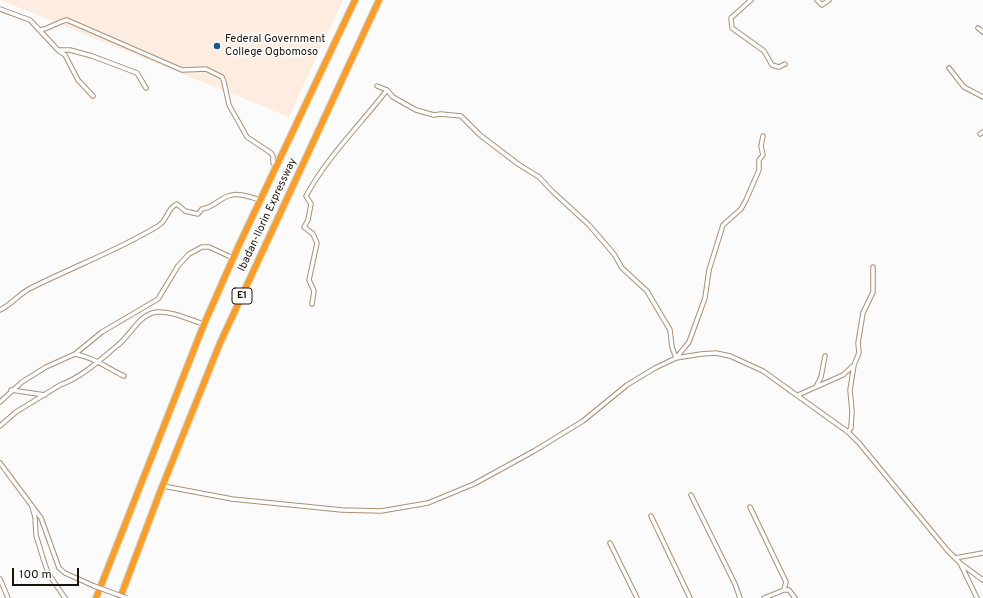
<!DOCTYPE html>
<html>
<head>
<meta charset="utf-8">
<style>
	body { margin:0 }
	#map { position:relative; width:983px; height:598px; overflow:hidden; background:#fbfbfb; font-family:Overpass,sans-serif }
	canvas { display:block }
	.scale { position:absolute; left:12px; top:568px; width:67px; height:18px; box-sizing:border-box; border:2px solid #1e140a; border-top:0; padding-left:5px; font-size:12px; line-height:14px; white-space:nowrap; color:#1e140a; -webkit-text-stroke:3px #fff; paint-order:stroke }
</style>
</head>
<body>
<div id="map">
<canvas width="983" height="598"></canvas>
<div class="scale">100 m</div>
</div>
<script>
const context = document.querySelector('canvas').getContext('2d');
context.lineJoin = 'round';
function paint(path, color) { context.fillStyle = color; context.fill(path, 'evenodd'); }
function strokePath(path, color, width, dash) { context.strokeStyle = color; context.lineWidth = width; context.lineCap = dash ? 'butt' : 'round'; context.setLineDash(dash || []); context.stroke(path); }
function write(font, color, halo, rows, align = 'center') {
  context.font = font + ' Overpass,sans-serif'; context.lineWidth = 3; context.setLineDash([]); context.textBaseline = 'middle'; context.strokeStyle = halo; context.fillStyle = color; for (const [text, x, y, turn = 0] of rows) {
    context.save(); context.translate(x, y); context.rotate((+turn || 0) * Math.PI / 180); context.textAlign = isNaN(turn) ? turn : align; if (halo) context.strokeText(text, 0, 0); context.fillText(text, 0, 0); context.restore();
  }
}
paint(new Path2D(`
	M0 0H343L289 117Z`), '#fcede0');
const minor = new Path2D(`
	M751 0 731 18 732 28 764 51 772 65 779 67 785 64
	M817 0 822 5 829 0
	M0 9 30 20 58 50 65 55 78 80 93 96
	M978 28 983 32
	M40 30C51 28 57 22 67 20L182 70 206 69 222 77 224 82 229 105 247 137 271 153 273 156V163L277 165
	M60 50H70L92 56 137 73 146 88
	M949 68 964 87 983 97
	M377 86 387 90 393 97 416 110 434 115 441 114 461 116 480 135 518 164 539 177 552 191 589 225 614 254 622 268 647 291 670 330 672 347 676 358
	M980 134 983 132
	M312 304 314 291 309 280 317 243 313 234 304 227 308 220 311 204 306 196C327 157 360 125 387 90
	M0 310C11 305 18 295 29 289 72 267 117 251 158 226 168 220 167 208 177 204L185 211 198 214 202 209C213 208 219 199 228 196 239 192 250 197 260 200
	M75 354C93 357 107 368 124 376
	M676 358 689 342 705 298 709 270 723 225 741 209 746 200 759 170V160L763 155 761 146 763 136
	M817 385 821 377 825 356
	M11 390 45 395
	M798 395 843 375 853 366
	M0 402 22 382 46 367 75 354 102 332 158 299 178 266 189 254 202 247H209L233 258
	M0 426 16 412 60 385C81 378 101 359 118 345 131 335 139 314 157 312 173 311 189 320 204 324
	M848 432 851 428 852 411 850 390 854 365 859 353 858 343 863 313 873 292V267
	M0 463 41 518 59 568 65 573 94 586
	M163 486 232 499 342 510 381 511 428 503 474 484 534 451 583 421 627 385 655 368 676 358 701 354 716 353 730 356 763 371 848 432 859 443 948 551 961 564 983 580
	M691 495 735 584 740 598
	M32 507 35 517 36 535 43 558 48 573 65 598
	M750 507 786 582 784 590 764 598
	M651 516 690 598
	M610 543 637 598
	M955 558 983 553
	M961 565 977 598
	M0 579 8 598
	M784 590H789L795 598`);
const motorway = new Path2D(`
	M96 598 204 324 238 247 355 0
	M120 598 160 492 220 343 379 0`);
strokePath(minor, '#aa8f77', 5.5);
strokePath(motorway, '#d6d5d3', 8);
strokePath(minor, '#fff', 3.5);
strokePath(motorway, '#fe9d23', 6);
const minorBridge = new Path2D(`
	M94 586 127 598`);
strokePath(minorBridge, '#aa8f77', 5.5, []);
strokePath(minorBridge, '#fff', 3.5);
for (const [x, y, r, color] of [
	[217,46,4,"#0e5c8f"]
]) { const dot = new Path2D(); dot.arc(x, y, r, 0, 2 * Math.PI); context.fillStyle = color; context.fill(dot); strokePath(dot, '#fff', 1.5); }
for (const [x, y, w] of [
	[242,296,20]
]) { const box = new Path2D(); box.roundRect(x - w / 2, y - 8, w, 16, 3); context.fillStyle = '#fff'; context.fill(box); strokePath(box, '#1e140a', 1); }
write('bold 10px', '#1e140a', null, [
	["E1",242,296]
]);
write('11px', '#1e140a', '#fff', [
	["Federal Government",225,40],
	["College Ogbomoso",225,53]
], 'left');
write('11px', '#1e140a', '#fff', [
	["Ibadan-Ilorin Expressway",268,215,-65]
]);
</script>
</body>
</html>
